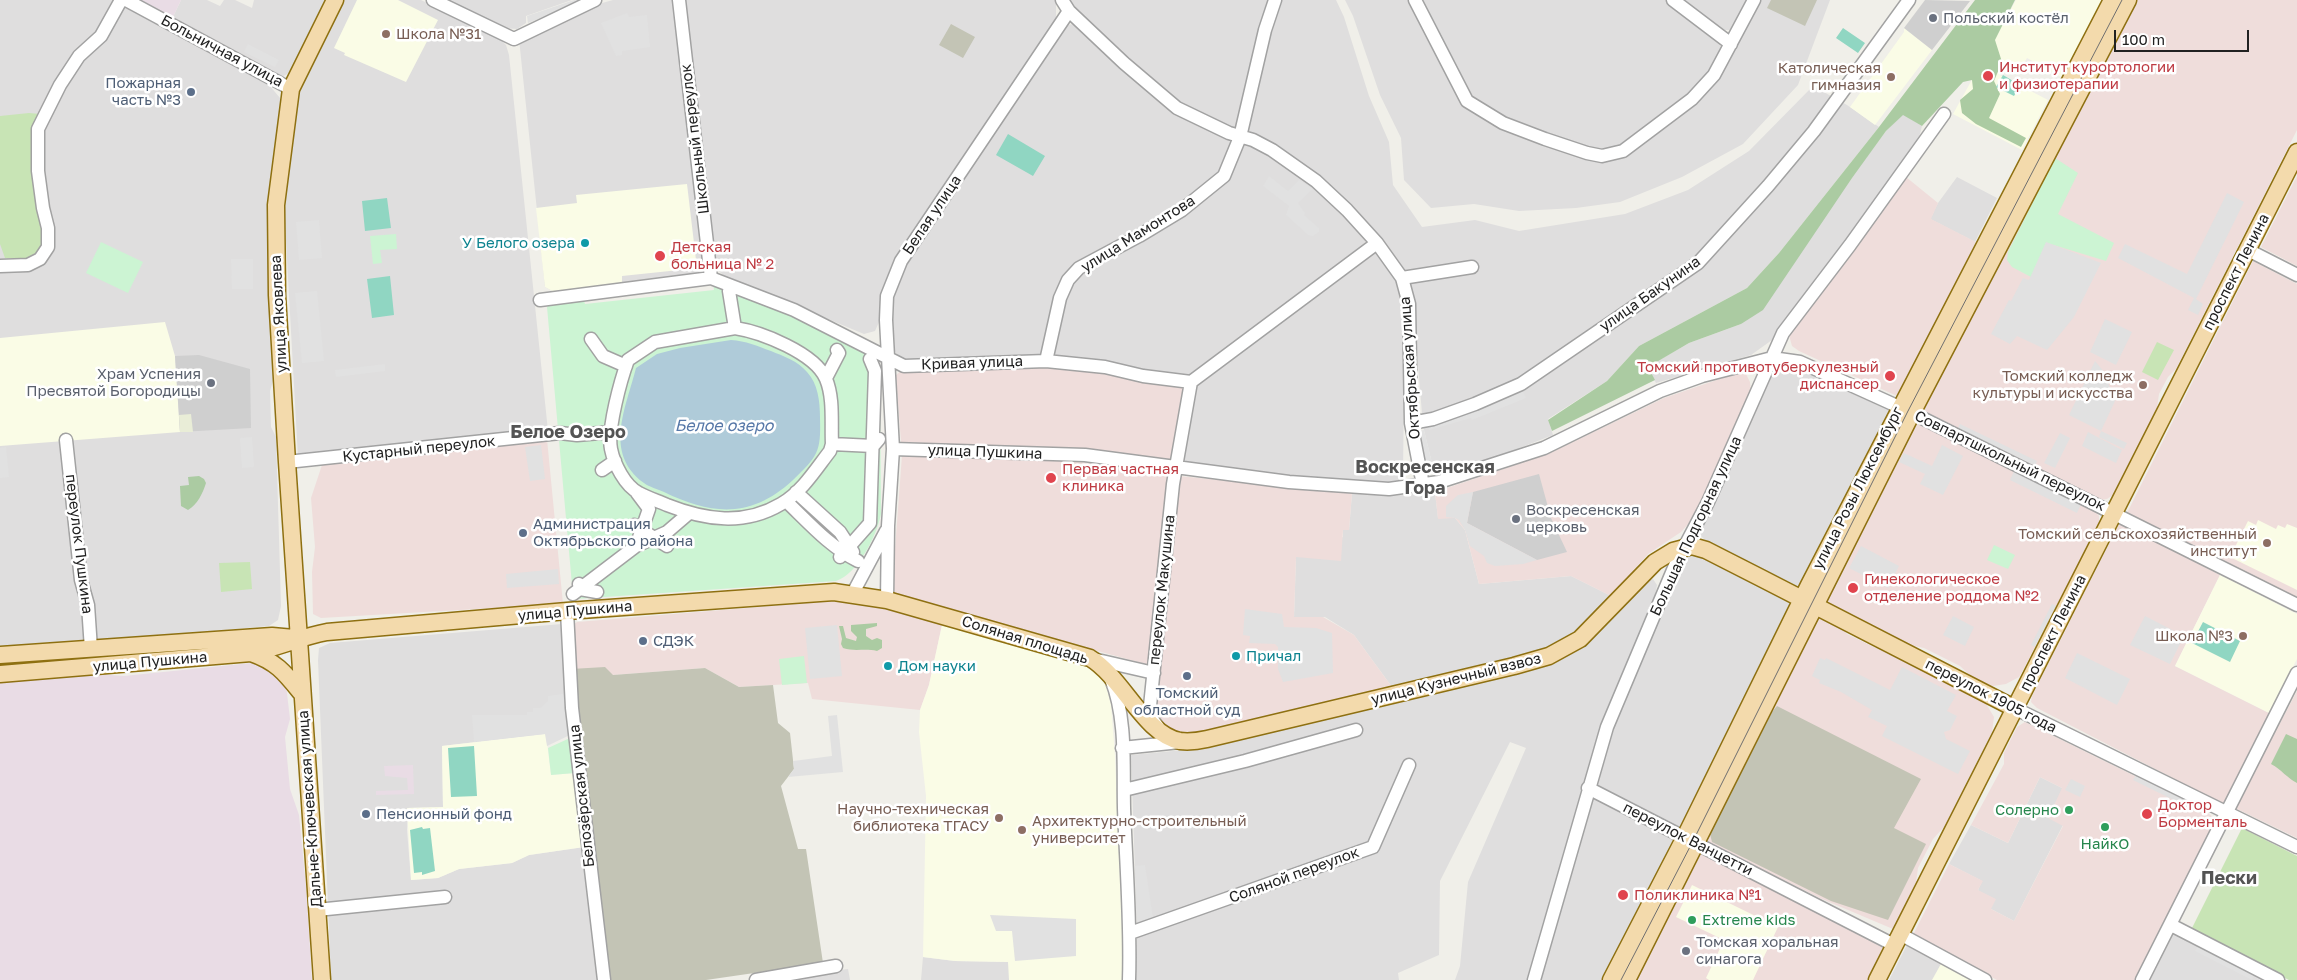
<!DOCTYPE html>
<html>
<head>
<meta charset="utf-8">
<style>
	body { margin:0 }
	#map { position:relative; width:2297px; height:980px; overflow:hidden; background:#f0efe9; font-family:"Golos Text",sans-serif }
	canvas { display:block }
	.scale { position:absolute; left:2114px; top:30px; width:135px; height:22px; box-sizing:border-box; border:2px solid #212121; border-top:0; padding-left:6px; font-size:15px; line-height:18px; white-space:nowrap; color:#212121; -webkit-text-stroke:4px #fff; paint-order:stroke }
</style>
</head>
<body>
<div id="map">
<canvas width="2297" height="980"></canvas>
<div class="scale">100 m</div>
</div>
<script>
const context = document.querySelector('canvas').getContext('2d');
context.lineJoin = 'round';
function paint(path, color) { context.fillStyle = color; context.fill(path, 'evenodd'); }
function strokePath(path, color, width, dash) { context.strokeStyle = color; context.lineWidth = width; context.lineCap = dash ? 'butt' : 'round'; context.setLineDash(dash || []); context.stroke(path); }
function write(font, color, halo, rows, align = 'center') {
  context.font = font + ' "Golos Text",sans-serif'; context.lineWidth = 5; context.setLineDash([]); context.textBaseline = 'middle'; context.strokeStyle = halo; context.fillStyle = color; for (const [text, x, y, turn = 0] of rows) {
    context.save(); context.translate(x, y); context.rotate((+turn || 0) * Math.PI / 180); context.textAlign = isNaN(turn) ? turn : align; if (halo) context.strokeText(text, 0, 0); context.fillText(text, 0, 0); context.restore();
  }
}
paint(new Path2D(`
	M0 0H115L265 80 280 98 283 110 268 206 269 295 273 381 270 391 271 427 276 437 281 606 278 620 269 626 84 643 0 646Z
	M181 0H207L220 6 224 0H235L252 8 254 0H328L292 71 282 77 172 19Z
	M344 0H421L500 39 506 45 509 55 548 431 298 458 284 205 299 88Z
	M444 0H572L526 16V23L517 29 502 28Z
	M613 0H675L703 264 702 270 697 273 554 292 545 287 519 39 588 7Z
	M685 0H1056V20L897 259 881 295 879 322 875 331 864 334 724 276 719 271 716 264Z
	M1067 0H1336L1344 17 1369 96 1389 142 1393 185 1422 227 1475 220 1519 231 1625 214 1688 190 1749 151 1813 86 1847 105 1879 127 1779 253 1747 288 1639 346 1607 381 1548 419 1553 435 1489 460 1437 472H1434L1423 426 1413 303 1350 206 1241 132 1179 104 1127 59 1073 8Z
	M1345 0H1411L1465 103 1602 159 1720 76 1761 0H1830L1798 85 1743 144 1682 177 1620 202 1576 208 1519 211 1474 204 1431 208 1404 180 1401 138 1380 95 1353 16Z
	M1421 0H1665L1718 40 1722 50 1711 71 1690 95 1621 147 1603 151 1589 149 1506 118 1472 97Z
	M1683 0H1748L1733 30H1725Z
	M1075 24 1227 138 1233 144 1222 175 1181 208 1078 266 1043 357 903 361 895 352 893 321 894 297 906 264 1064 25Z
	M1903 114 1922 126 1919 138 1846 242 1772 340 1751 355 1656 383 1647 367 1689 343 1741 324 1886 131Z
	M1252 144 1313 183 1366 239 1363 249 1194 373 1181 377 1049 358 1070 282 1227 177 1241 145Z
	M1957 177 1997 198 1975 242 1930 219 1938 203Z
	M1371 252 1380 255 1398 278 1405 304 1403 474 1398 481 1388 482 1290 476 1183 463 1196 384Z
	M1787 363 1892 412 1802 587H1799L1705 540 1700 535 1701 529 1766 381 1775 367Z
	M1435 492 1438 518H1455L1465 530 1479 584 1571 576 1611 596 1590 621 1564 639 1544 649 1392 687 1354 635 1325 617H1294L1296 556 1343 537V529L1349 530 1352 493 1390 496Z
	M1692 554 1700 556 1793 604 1685 831 1593 784 1611 728 1685 558Z
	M1653 579 1657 585 1655 596 1603 726 1530 980H1455L1460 966 1468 882 1526 748 1510 742 1440 881 1439 955 1398 973 1399 980H1135L1137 931 1131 755 1194 749 1402 702 1553 663 1586 644 1645 582Z
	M562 624 568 717 547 746 545 734 442 746 443 807 408 808 407 830 411 880 438 878 459 869 512 863 529 855 584 847 602 980H331L318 660 319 648 330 643Z
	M2040 777 2062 788 2063 825 2014 921 1991 909 1978 890 1982 881 1949 864 1971 825 2008 843Z
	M1590 794 1680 840 1607 980H1539Z
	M2173 933 2265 980H2149Z
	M1908 943 1973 980H1889Z
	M923 957 955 961 1009 962V980H921Z
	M848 969 850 980H761Z`), '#dfdede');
paint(new Path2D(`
	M2131 0H2297V130L2176 369 2168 377 2159 394 2157 408 2113 495 2107 499 2101 500 1922 410Z
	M2297 176V266L2261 247Z
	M1906 177 1938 203 1931 219 1976 242 1902 394 1897 396 1799 351 1792 346 1789 335Z
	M2253 261 2297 284V598L2127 513Z
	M1046 365 1103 369 1185 387 1174 462 1084 450 901 442 896 375 902 370Z
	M1740 372 1746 374 1750 382 1751 392 1703 500 1691 521 1681 532 1648 554 1611 596 1571 576 1479 584 1465 530 1455 518 1438 519 1435 492 1548 454 1664 398Z
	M1917 422 2095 511 2099 516V524L2022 672 2019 677 2006 684 1993 686 1987 685 1973 678 1960 666 1924 648 1910 645 1825 601 1911 425Z
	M547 439 563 604 321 618 313 614 312 572 315 547 311 498 322 465Z
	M902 455 1085 462 1169 474 1149 665 896 596 892 590Z
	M1179 476 1352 493 1349 530H1343L1341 561 1296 557 1294 617H1323L1354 635 1392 687 1205 732 1180 734 1169 729 1162 722 1157 716 1156 706Z
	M2120 522 2220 575 2175 666 2269 713 2223 804 2037 708 2031 702 2032 696Z
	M843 600 882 608 942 625 929 685 920 710 812 699 808 683 739 687 705 668 613 675 571 669 573 625 577 622Z
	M1817 615 1841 627 1847 634 1876 648 1886 650 1985 702 1994 717 1992 732 1944 827 1933 839 1918 868 1916 882 1893 929 1822 899 1702 840Z
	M2297 691V838L2235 808Z
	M2025 722 2202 809 2213 817 2212 828 2135 980H1997L1913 935 1949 864 1983 881 1978 890 1996 899 1991 909 2014 921 2063 826 2048 818 2062 788 2040 777 2008 843 1971 825 2004 764V753L2017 727Z
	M1697 849 1885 945 1867 980H1631Z`), '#efdddb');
paint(new Path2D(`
	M135 0H181L172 19Z
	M261 662 286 685 290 719 285 737 290 789 299 815 306 887 312 980H0V681L96 674 124 676Z
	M413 765 414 794 376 795V791L408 790 407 778 385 776 384 766Z`), '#e9dce5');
paint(new Path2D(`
	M357 0H398L438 20 406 82 344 55 345 53 334 48Z
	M2016 0H2103L2061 77 2027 58 2020 70 2006 62 2000 75 2048 100 2022 150 1953 114Z
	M1904 28 1932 50 1875 125 1850 107 1904 32Z
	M687 184 696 260 689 269 622 276V283L554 292 545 287 536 208 577 203 576 195Z
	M165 322 175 356 180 432 0 446V338Z
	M2258 520 2276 529 2278 525 2285 528 2287 524 2297 528V590L2230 557 2248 521 2256 525Z
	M2220 575 2297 614V659L2269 713 2175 666Z
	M942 625 1078 661 1098 675 1106 686 1111 705 1115 756 1124 980H1009L1008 962 955 961 923 957 926 796 919 732 920 710 929 685Z
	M546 734 551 775 575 773 584 847 529 855 512 863 459 869 438 878 411 880 407 808 443 807 442 746Z
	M1692 885 1778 927 1753 980H1709L1706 978 1724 940 1676 917Z
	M1942 962 1973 980H1932Z`), '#fafce6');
paint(new Path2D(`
	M1925 0 1970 1 1932 50 1904 28Z
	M199 355 250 369 251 428 180 432 175 356Z
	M1539 474 1551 518 1567 552 1537 560 1467 523 1473 492Z`), '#cfcfcf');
paint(new Path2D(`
	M1771 0H1817L1805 26 1767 8Z
	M951 24 975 37 963 58 939 45Z
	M605 667 613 675 705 668 739 687 773 685 778 723 790 733 794 769 781 786 798 849H806L823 963 706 980H608L571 669Z
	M1777 706 1921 779 1894 828 1926 844 1888 920 1831 901 1712 842 1710 834 1772 712Z`), '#c3c4b5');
paint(new Path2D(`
	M191 414 193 432H180L179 415Z`), '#e9edd7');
paint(new Path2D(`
	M29 113 40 114 44 246 38 257 23 259 5 258 0 244V116Z
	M2157 342 2174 350 2158 380 2142 372Z
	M250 562 252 589 221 592 219 563Z
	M2242 828 2297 856V980H2289L2191 930Z`), '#c8e4b5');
paint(new Path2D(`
	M1975 0H2015L1995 40 2002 62 1994 81 2000 94 1989 118 2026 138 2021 147 1976 124 1962 113 1960 100 1973 89 1972 80 1963 82 1922 126 1903 115 1886 131 1852 178 1763 310 1741 324 1689 343 1648 367 1655 380 1552 431 1548 420 1607 381 1639 346 1747 288 1779 253 1879 127Z
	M199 476 204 479 206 483C203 493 197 505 188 510L181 506 180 486 189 485 188 477Z
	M877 623V626L866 629V636L872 640 877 638 882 640V648L877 651C865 648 855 652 843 648L841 644 842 639 839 626H843L846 638 856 641 857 637 851 631V625Z
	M2286 734 2297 739V783C2287 778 2282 770 2271 764Z`), '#abcba2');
paint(new Path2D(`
	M2055 158 2078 173 2058 214 2114 243 2106 261 2047 243 2031 277 2012 267 2007 260 2008 252Z
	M396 234 397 249 380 250 382 263 373 264 370 236Z
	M101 242 143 262 128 293 86 273Z
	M713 284 824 329 866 350 880 368 881 514C877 535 858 574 836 581L576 599 573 596 547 307 551 304 584 301 585 304 714 290Z
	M1994 545 2015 555 2008 569 1987 560Z
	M804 656 807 683 782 685 779 659Z
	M570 738 575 773 551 775 548 748Z`), '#ccf4d3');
paint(new Path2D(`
	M1843 28 1865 43 1858 53 1836 38Z
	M2003 75 2020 85 2014 96 1996 87Z
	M1008 134 1045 156 1033 176 996 155Z
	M387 198 391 228 365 231 362 201Z
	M390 276 394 315 372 318 367 279Z
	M2203 622 2240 641 2230 662 2192 643Z
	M474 746 477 796 451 797 448 748Z
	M422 827 423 829 430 828 435 871 422 875V872L414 873 410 830Z`), '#90d6c2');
paint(new Path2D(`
	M574 0H587L528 23 527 16Z
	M627 13 629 17 647 15 650 47 622 51V55L616 56 601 23Z
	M248 44 279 60 275 67 244 52Z
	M1269 176 1288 191 1299 180 1313 189 1298 203 1305 213 1304 215 1319 228V232L1313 236 1308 235 1286 215 1289 206 1263 186Z
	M2227 193 2244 202 2196 299 2203 304 2198 315 2188 310 2194 298 2118 258 2125 244 2187 274Z
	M319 220 322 258 299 260 296 222Z
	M2046 242 2101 263 2074 317 2047 350 2017 336 2010 344 1991 334 2009 300 2011 301 2023 278 2029 280Z
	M231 259H253V289H232Z
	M317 291 324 361 302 363 295 293Z
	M2105 319 2132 332 2116 365 2090 352Z
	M2095 361 2104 372 2115 401 2101 431 2127 443 2124 449 2099 437 2101 431 2069 415Z
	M385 364V371L336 377 335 370Z
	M1522 390 1526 398 1472 420 1471 418 1429 430 1427 424Z
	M1960 424 2037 461 2035 466 1958 428Z
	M1424 430 1433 467 1426 468 1418 431Z
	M2088 432 2122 450 2116 463 2082 446Z
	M2060 433 2070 438 2055 468 2044 463Z
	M252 437 254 467 242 468 240 438Z
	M541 445 545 479 530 481 525 447Z
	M1942 445 1963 456 1943 495 1920 484 1925 474 1899 462 1904 453 1932 466Z
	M6 447 9 477 0 478V448Z
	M2014 471 2081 504 2077 513 2010 480Z
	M1473 492 1467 523 1537 560 1523 564 1495 566 1487 563 1484 556 1470 546 1465 530 1459 520 1455 518 1446 517V506L1458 495Z
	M1861 546 1899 566 1888 588 1849 568Z
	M558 569 559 584 507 588 506 574Z
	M2052 604 2056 606 2035 647 2031 645Z
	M1245 609 1282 614 1284 627 1316 628 1332 633 1333 673 1283 682 1278 669V647L1275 644 1249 643 1250 636 1243 635Z
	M1953 616 1974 627 1965 646 1943 635Z
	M2145 616 2184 636 2170 664 2130 645Z
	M837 625 842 676 810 679 805 628Z
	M2077 653 2130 679 2117 705 2065 678Z
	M1820 658 1825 660 1826 658 1890 690 1902 667 1956 695 1947 711 1957 716 1950 730 1944 732 1946 739 1970 751 1958 774 1882 736 1887 726 1868 717 1872 710 1841 692 1819 683 1820 680 1812 676Z
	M563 694 572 734 547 746 545 734 474 742 472 715H527V712H533V708H540L548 701V696Z
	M837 715 843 772 788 777 794 769 793 761 832 756 828 716Z
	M2136 775 2202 809 2200 813 2133 780Z
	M2071 779 2085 786 2080 797 2065 790Z
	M1145 865 1153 918 1137 922 1135 866Z
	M990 915 1076 919V956L1015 961 1012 931H996Z
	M2198 946 2254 974 2252 980 2195 951Z`), '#e1e1e1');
paint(new Path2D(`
	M731 340C746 341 757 346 771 351 783 356 798 361 807 372 818 384 820 401 820 418 821 452 818 456 793 480 752 518 713 516 664 492 658 489 649 487 644 483 603 453 626 408 636 368L657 354 680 348Z`), '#afcbd9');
const minor = new Path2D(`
	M126 0 291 89
	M433 0 514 39 595 0
	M679 0 711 278
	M1062 0 1069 11 1124 63 1177 108 1229 133 1253 140 1272 150 1316 181 1347 210 1377 243 1402 278 1409 304 1411 423 1423 485
	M1415 0 1467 101 1503 123 1545 139 1587 153 1602 156 1623 151 1692 99 1714 75 1754 0
	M1673 0 1731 44
	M2248 250 2297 275
	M0 266 28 265 40 259 48 247V228L43 208 38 171V129L60 85 79 56 101 36 121 0
	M1402 278 1472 267
	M729 291 735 328
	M540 300 711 278 794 310 904 366 1046 361 1105 367 1143 376 1191 382 1377 243
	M735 328C761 332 815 353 826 379 834 398 831 423 832 444L830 451C816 469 802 492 781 504 744 526 705 520 667 505 658 501 648 498 639 493 625 486 614 464 611 449 607 429 621 379 628 360L655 342Z
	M591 339 603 356 626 366
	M1046 361 1060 298 1068 280 1079 268 1139 236 1182 210 1224 176 1240 137 1265 30 1275 0
	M826 378 839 353 837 350
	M1411 423 1433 419 1475 404 1521 384 1698 263 1768 186 1814 131 1909 0
	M66 440 81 580 88 605 91 649
	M832 444 873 446 879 439
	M893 449 1085 455 1289 482 1389 489 1439 482 1544 448 1660 391 1702 376 1772 358 1800 362 1908 411 2297 605
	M287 462 560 433 577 435 611 432
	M602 470 615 461
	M796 492 840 532 853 552
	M786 501C809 523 830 547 858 561
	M634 525 667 546
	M636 546 649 509 637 493
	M840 557 870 523 875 371 870 359
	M579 584 580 589 597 592
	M853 593 886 531
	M573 594 636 546 667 532 688 514
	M887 600 888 526 893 449 886 320 887 296 901 261 1069 11
	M567 611 572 708 604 980
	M1093 659 1154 673
	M1111 679C1127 718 1123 767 1124 808 1126 865 1131 923 1129 980
	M2014 708 2297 847
	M1158 727 1152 719 1150 706 1173 484 1191 382
	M1122 748 1180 742
	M1588 788 1894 945
	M1124 790 1245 761 1356 730
	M317 910 445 897
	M2171 925 2278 980
	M1130 933 1373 847 1409 765
	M1900 934 1985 980
	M756 980 836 966
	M1534 980 1607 727 1676 563 1708 502 1783 333 1850 245 1944 114
	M2142 980 2297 673`);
const major = new Path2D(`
	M251 653C277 662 285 673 302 694
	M0 655 272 636 294 638
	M0 674 251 653C277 648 300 637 327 632L567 611 834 592 887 600 1090 658C1123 678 1145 735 1180 741 1189 742 1198 741 1207 739L1514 666 1549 656 1580 639 1655 562 1673 551 1692 546 1706 550 1761 578 2014 708
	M322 980 287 462 277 295 276 205 291 89 335 0
	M1611 980 1685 837 1809 585 2112 0
	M1627 980 1912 413 2128 0
	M1877 980 2297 152`);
strokePath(minor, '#a2a2a2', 15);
strokePath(major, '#8e7011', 19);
strokePath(minor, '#fff', 12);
strokePath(major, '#f3daac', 16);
strokePath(new Path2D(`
	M1621 980 1693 841 1908 411 2122 0`), '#6f6f6f', 1);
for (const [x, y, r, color] of [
	[1933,18,5,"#6b7280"],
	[386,34,5,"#8d6e63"],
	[1988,76,6,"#e0444e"],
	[1891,77,5,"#8d6e63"],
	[191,92,5,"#5c6f8a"],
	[585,243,5,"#0f9aa8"],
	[660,256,6,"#e0444e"],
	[1890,376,6,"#e0444e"],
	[211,383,5,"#6b7280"],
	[2143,385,5,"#8d6e63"],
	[1051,478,6,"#e0444e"],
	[1516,519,5,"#6b7280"],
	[523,533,5,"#5c6f8a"],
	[2267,543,5,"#8d6e63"],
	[1853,588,6,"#e0444e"],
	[2243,636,5,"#8d6e63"],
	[643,641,5,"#5c6f8a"],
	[1236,656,5,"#0f9aa8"],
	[888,666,5,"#0f9aa8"],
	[1187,676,5,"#5c6f8a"],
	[2069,810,5,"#2e9e5b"],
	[366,814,5,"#5c6f8a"],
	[2147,814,6,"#e0444e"],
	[999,818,5,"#8d6e63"],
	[2105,827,5,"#2e9e5b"],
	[1022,830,5,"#8d6e63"],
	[1623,895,6,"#e0444e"],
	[1692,920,5,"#2e9e5b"],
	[1686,951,5,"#6b7280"]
]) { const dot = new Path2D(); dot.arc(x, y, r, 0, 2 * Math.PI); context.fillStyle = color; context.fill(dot); strokePath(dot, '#fff', 2); }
write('15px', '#5b616d', '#fff', [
	["Польский костёл",1943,18],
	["Храм Успения",201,374,"right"],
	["Пресвятой Богородицы",201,391,"right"],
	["Воскресенская",1526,510],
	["церковь",1526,527],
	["Томская хоральная",1696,942],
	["синагога",1696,959]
], 'left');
write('15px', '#785e54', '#fff', [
	["Школа №31",396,34,"left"],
	["Католическая",1881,68],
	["гимназия",1881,85],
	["Томский колледж",2133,376],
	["культуры и искусства",2133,393],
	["Томский сельскохозяйственный",2257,534],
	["институт",2257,551],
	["Школа №3",2233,636],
	["Научно-техническая",989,809],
	["библиотека ТГАСУ",989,826],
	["Архитектурно-строительный",1032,821,"left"],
	["университет",1032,838,"left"]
], 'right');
write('15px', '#212121', '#fff', [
	["Больничная улица",222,51,28],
	["Школьный переулок",695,139,-97],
	["Белая улица",932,215,-56],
	["улица Мамонтова",1138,234,-32],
	["проспект Ленина",2236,272,-63],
	["улица Бакунина",1650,294,-35],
	["улица Яковлева",279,314,-93],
	["Кривая улица",972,363,-2],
	["Октябрьская улица",1410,368,-94],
	["Кустарный переулок",419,449,-6],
	["улица Пушкина",985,452,2],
	["Совпартшкольный переулок",2010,461,26],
	["улица Розы Люксембург",1858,488,-63],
	["Большая Подгорная улица",1696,526,-65],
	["переулок Пушкина",79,544,83],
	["переулок Макушина",1162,590,-84],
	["улица Пушкина",575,611,-5],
	["проспект Ленина",2053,633,-63],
	["Соляная площадь",1025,640,17],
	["улица Пушкина",150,662,-5],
	["улица Кузнечный взвоз",1456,679,-14],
	["переулок 1905 года",1991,696,27],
	["Белозёрская улица",582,796,-96],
	["Дальне-Ключевская улица",310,809,-94],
	["переулок Ванцетти",1688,839,27],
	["Соляной переулок",1294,875,-20]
]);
write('15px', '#be3a42', '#fff', [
	["Институт курортологии",1999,67],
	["и физиотерапии",1999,84],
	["Детская",671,247],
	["больница № 2",671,264],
	["Томский противотуберкулезный",1879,367,"right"],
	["диспансер",1879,384,"right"],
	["Первая частная",1062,469],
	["клиника",1062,486],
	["Гинекологическое",1864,579],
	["отделение роддома №2",1864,596],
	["Доктор",2158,805],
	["Борменталь",2158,822],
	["Поликлиника №1",1634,895]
], 'left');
write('15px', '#4e5e75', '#fff', [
	["Пожарная",181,83,"right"],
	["часть №3",181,100,"right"],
	["Администрация",533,524],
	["Октябрьского района",533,541],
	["СДЭК",653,641],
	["Томский",1187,693,"center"],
	["областной суд",1187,710,"center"],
	["Пенсионный фонд",376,814]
], 'left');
write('15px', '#0d838f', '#fff', [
	["У Белого озера",575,243,"right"],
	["Причал",1246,656],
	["Дом науки",898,666]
], 'left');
write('15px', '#27864d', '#fff', [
	["Солерно",2059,810],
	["НайкО",2105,844,"center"],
	["Extreme kids",1702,920,"left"]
], 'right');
write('italic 16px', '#5778a8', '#fff', [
	["Белое озеро",724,426]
]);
write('bold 18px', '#545454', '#fff', [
	["Белое Озеро",568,432],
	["Воскресенская",1425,467],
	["Гора",1425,488],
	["Пески",2229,878]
]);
</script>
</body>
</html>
